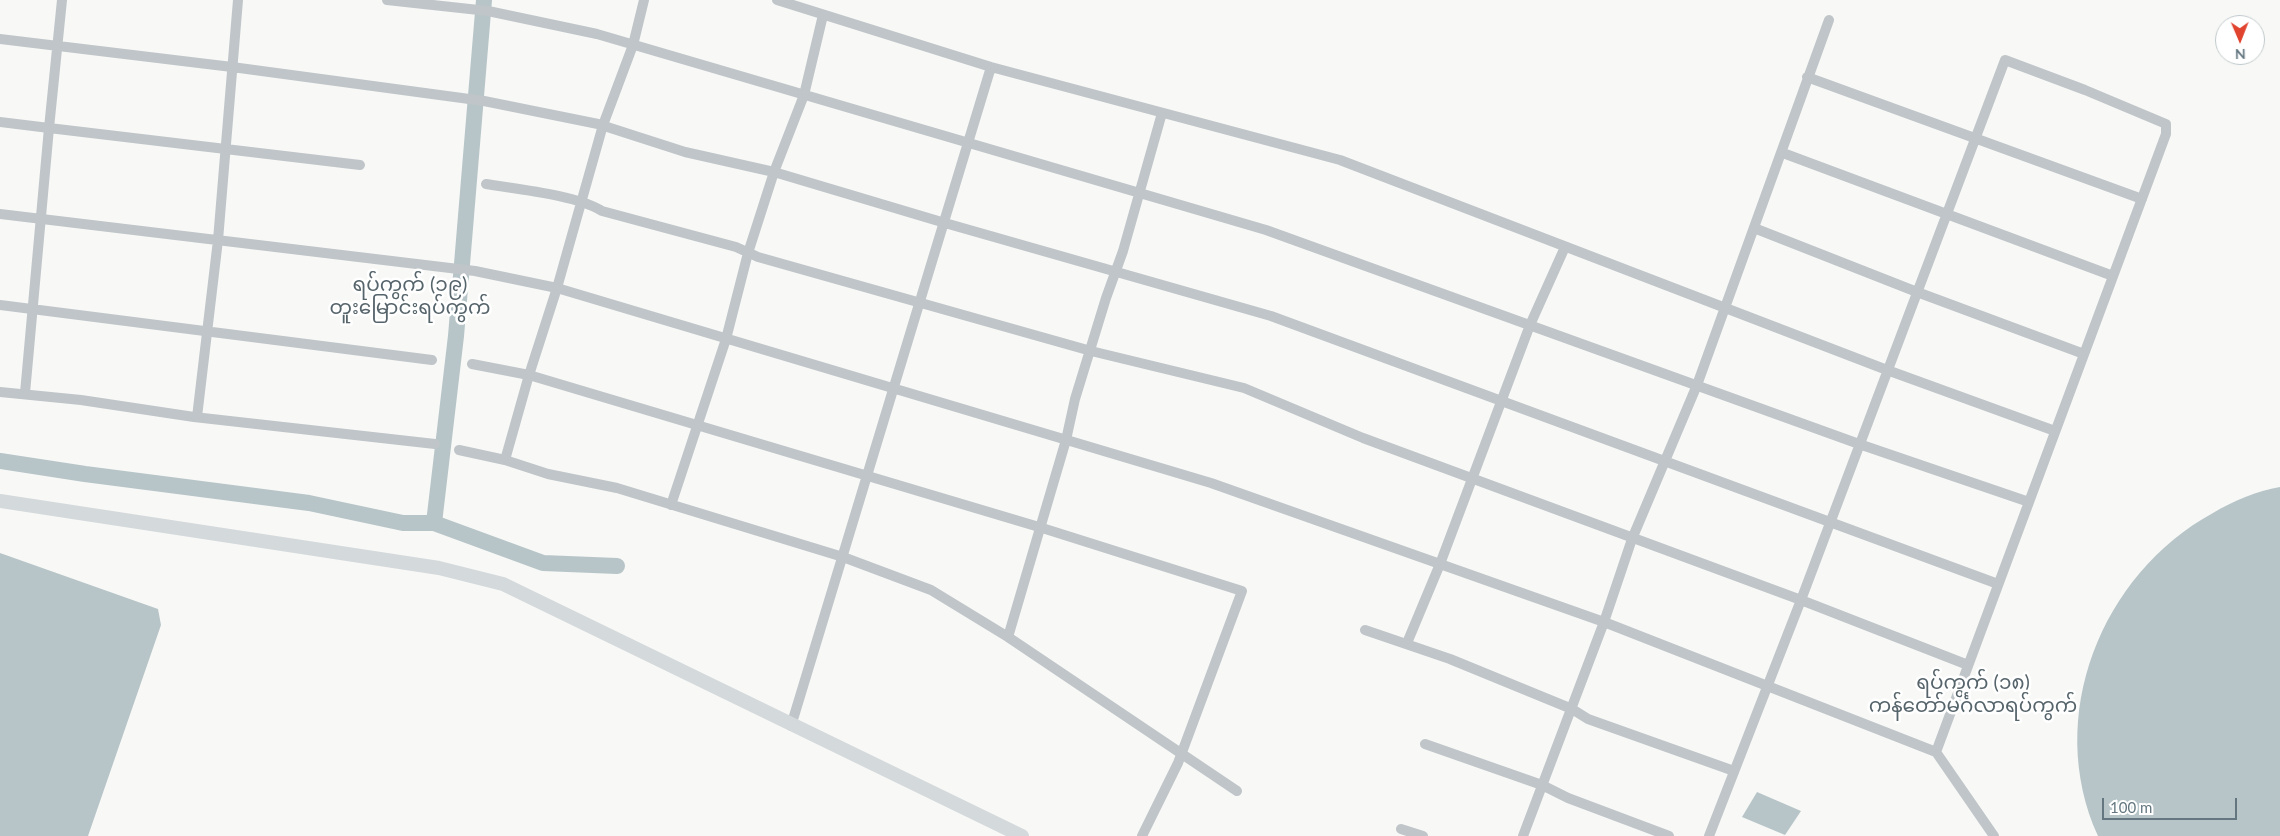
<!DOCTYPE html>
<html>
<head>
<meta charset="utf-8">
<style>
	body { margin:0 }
	#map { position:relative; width:2280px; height:836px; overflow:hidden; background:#f8f8f6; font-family:Lato,sans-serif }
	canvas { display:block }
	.north { position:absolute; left:2215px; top:15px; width:50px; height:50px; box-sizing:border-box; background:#fff; border:1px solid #c1c9cc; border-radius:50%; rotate:179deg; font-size:14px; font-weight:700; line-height:20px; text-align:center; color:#647780 }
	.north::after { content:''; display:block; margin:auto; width:18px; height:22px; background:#e0432e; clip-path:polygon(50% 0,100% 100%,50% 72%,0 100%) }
	.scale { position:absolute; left:2102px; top:798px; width:135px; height:22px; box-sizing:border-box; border:2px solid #647780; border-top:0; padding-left:6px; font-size:15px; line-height:18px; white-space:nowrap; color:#647780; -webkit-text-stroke:4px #fff; paint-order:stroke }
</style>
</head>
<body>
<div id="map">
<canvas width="2280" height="836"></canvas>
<div class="north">N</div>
<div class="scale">100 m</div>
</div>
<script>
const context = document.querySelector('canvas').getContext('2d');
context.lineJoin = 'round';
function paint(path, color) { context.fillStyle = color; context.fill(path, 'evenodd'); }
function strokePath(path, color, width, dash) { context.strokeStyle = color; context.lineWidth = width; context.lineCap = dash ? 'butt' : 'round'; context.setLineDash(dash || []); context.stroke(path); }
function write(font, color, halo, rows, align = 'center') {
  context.font = font + ' Lato,"Noto Sans Myanmar",sans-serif'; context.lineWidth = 5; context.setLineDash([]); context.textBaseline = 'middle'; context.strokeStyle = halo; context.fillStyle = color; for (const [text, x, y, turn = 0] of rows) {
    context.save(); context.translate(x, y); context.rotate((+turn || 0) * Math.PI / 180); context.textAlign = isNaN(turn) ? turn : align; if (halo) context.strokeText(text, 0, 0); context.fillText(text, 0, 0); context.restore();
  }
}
paint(new Path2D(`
	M2280 487V836H2098C2044 717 2101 574 2213 513 2233 501 2257 491 2280 487Z
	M0 553 158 609 161 625 88 836H0Z
	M1757 792 1801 811 1785 835 1742 817Z`), '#b7c5c8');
strokePath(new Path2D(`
	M0 461 85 474 309 503 403 523H434L543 563 617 566
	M434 523 456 336 484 0`), '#b7c5c8', 16);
strokePath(new Path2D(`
	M387 0 488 11 597 34 1266 230 1859 444 2029 502
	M777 0 991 67 1340 160 1887 370 2055 431
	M0 39 232 67 484 101 598 124 685 152 774 172 945 223 1271 316 1998 584
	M1807 77 2142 199
	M0 122 49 128 62 0
	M1783 153 2113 276
	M486 184C516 189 577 195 602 211L736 247 758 257 1091 351 1244 388 1363 438 1801 600 1968 665
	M0 214 475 271 557 288 1211 483 1604 622 1936 752 1994 836
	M1754 228 1917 292 2084 354
	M0 305 432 360
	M472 364 529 375 1039 527 1242 591 1178 763 1142 836
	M0 392 81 400 194 417 435 444
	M25 393 49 128 360 165
	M197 417 218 240 238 0
	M459 450 505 460 548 474 617 488 843 557 931 590 1008 637 1237 791
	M505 460 529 375 557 288 603 125 633 45 644 0
	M671 505 726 339 748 253 774 172 804 95 823 15
	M1365 630 1450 659 1572 709 1588 719 1734 771
	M1008 637 1066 440 1075 399 1106 298 1123 251 1162 113
	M1407 643 1440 564 1530 325 1565 247
	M791 726 991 67
	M1425 744 1542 785 1568 798 1669 836
	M1401 829 1423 836
	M1523 836 1604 622 1632 539 1697 385 1829 20
	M1709 836 1801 600 2005 60 2085 90 2166 124V134L1936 752`), '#bfc5c8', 10);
strokePath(new Path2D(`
	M0 501 439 568 503 584 1022 836`), '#d4d9dc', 14);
write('20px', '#56646b', '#fff', [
	["ရပ်ကွက် (၁၉)",410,285],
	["တူးမြောင်းရပ်ကွက်",410,308],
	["ရပ်ကွက် (၁၈)",1973,683],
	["ကန်တော်မင်္ဂလာရပ်ကွက်",1973,706]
]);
</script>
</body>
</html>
